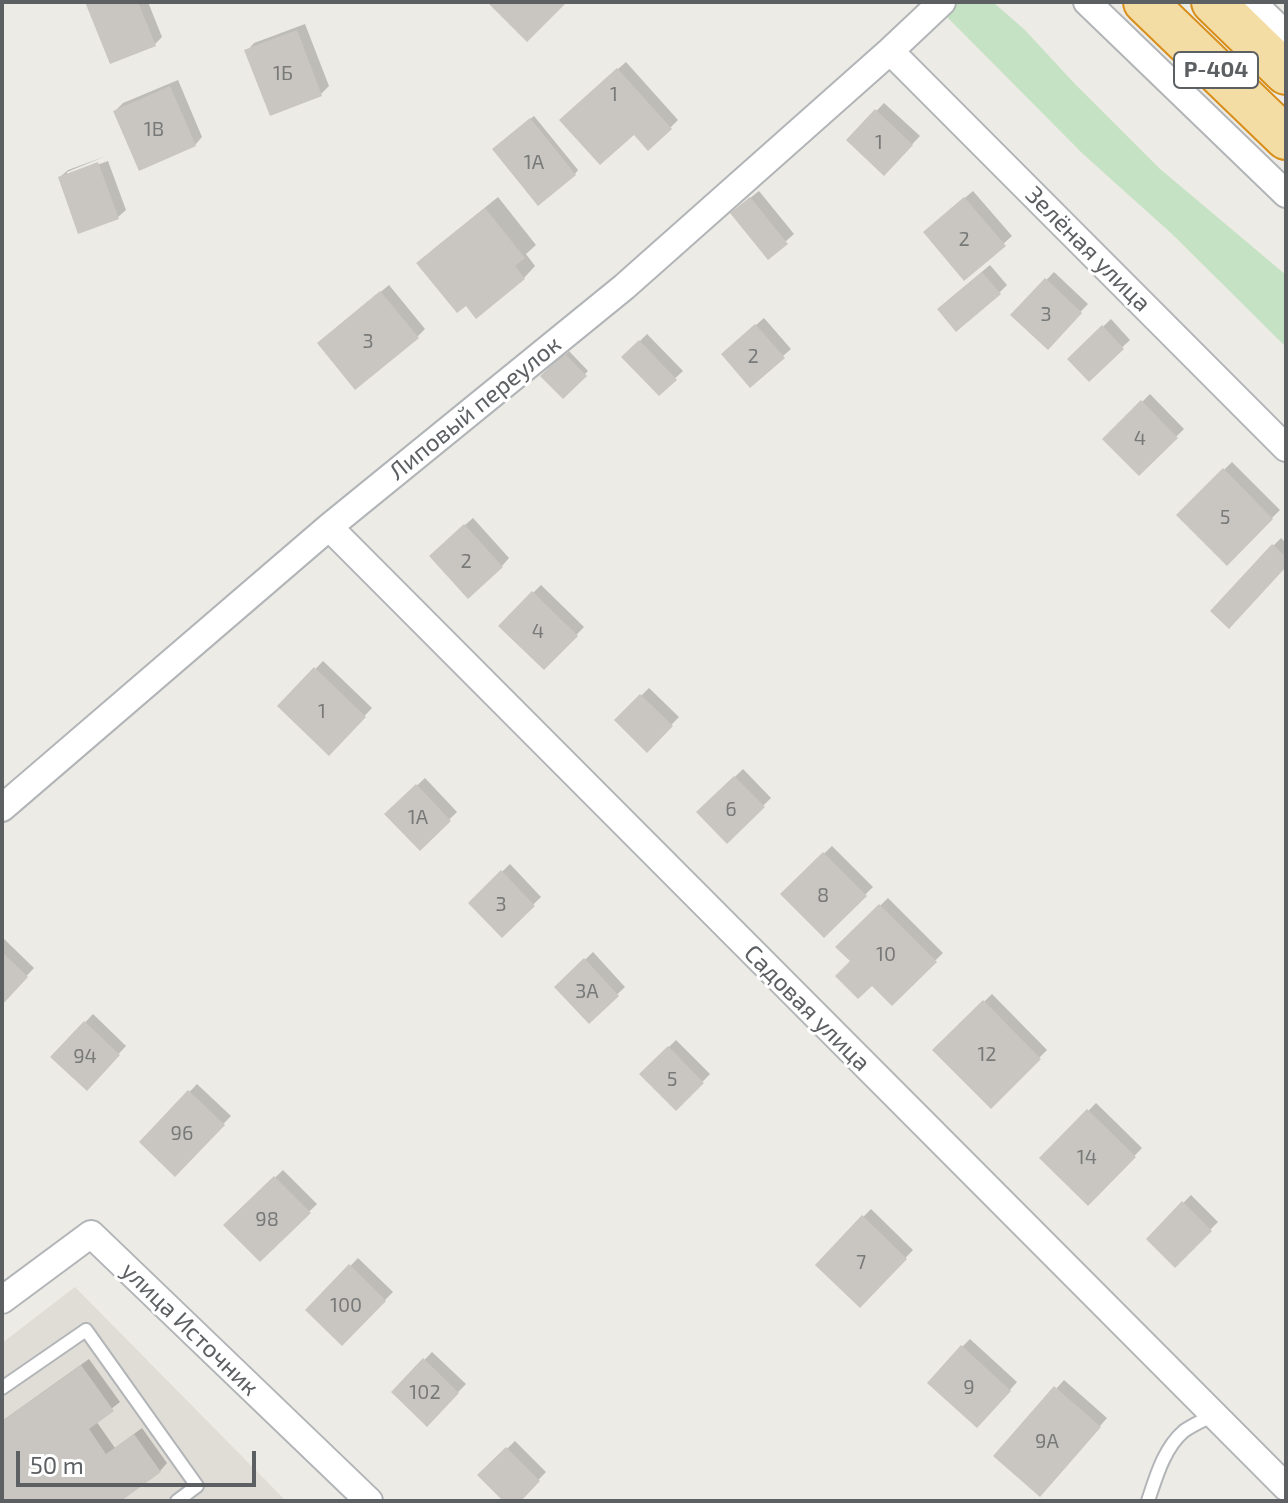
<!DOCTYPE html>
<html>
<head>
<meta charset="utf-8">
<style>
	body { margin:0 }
	#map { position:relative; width:1288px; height:1503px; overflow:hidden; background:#edebe5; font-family:"Exo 2",sans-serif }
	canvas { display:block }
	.frame { position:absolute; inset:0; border:4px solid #5d6063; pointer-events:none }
	.scale { position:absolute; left:16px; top:1451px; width:240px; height:36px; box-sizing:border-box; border:4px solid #5d6063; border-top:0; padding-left:10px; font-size:24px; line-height:28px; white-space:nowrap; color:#5d6063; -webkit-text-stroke:6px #fff; paint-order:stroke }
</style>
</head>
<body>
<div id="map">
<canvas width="1288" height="1503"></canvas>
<div class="frame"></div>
<div class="scale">50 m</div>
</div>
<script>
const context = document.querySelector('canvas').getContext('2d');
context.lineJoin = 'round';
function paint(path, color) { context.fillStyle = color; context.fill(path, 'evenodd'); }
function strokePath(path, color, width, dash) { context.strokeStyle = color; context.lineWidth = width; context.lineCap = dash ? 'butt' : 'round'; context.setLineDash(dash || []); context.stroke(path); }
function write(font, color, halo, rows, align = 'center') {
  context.font = font + ' "Exo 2",sans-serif'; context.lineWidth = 6; context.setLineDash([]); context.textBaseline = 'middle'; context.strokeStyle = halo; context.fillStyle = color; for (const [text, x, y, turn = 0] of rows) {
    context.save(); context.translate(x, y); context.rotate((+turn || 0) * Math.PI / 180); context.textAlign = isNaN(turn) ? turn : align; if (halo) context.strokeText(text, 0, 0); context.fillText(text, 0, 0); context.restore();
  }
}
paint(new Path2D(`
	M75 1287 286 1501H2V1343Z`), '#e0dcd6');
paint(new Path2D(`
	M950 2H993L1025 30 1074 83 1159 168 1286 275V347L1172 234 1083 154 946 16Z`), '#c6e2c4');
paint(new Path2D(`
	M87 2H148L162 37 155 44Z
	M305 24 329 86 321 94 247 51 254 43Z
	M626 62 678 120 670 128 634 132 569 112Z
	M178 80 202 137 195 145 115 111 123 103Z
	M884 103 920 136 884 174 848 140Z
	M534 116 578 170 575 174 498 146Z
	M106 156 67 172V176L108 161 126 210 118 217 60 177 68 170Z
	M759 191 794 234 768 257 740 206Z
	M973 191 1012 236 965 278 933 225Z
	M498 197 536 245 526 254 535 266 524 278 431 251Z
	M990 265 1007 285 999 293 947 301Z
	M1054 272 1088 304 1047 347 1013 315Z
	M389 285 425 329 417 337 327 336Z
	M764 318 791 349 750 385 731 347Z
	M1111 319 1130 340 1089 379 1070 359Z
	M647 334 683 371 659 393 624 357Z
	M569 351 588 371 563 396 543 376Z
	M1150 394 1184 429 1139 473 1105 439Z
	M1232 462 1280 510 1227 563 1179 515Z
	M473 518 509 558 502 566 439 548Z
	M1281 538 1286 543V564L1273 546Z
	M541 585 584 627 544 668 501 625Z
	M323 661 372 708 329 753 280 706Z
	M649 688 679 717 647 750 617 720Z
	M743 769 771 798 727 841 699 812Z
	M425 778 457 812 420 848 387 814Z
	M832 846 873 887 824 935 782 894Z
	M510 864 541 897 502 935 470 903Z
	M888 898 943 953 892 1003 838 947Z
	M2 937 34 968 2 1002Z
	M593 952 625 987 589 1021 557 987Z
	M992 994 1047 1050 991 1106 935 1050Z
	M93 1014 126 1046 87 1088 53 1057Z
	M676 1040 710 1074 676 1109 642 1074Z
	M197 1084 231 1116 175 1174 142 1142Z
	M1096 1103 1142 1148 1088 1203 1042 1158Z
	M283 1170 317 1204 260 1260 226 1225Z
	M1191 1195 1218 1222 1175 1265 1148 1239Z
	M871 1209 913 1250 860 1305 818 1264Z
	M358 1258 393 1292 342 1343 308 1310Z
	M970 1339 1017 1382 985 1418 962 1347Z
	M432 1352 466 1384 427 1424 394 1392Z
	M89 1359 120 1402 96 1421 115 1448 142 1428 167 1463 160 1471 118 1501H2V1421Z
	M1064 1380 1107 1418 1048 1486 996 1456Z
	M515 1441 546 1472 518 1501H506L480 1475Z`), '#0003');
paint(new Path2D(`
	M85 2H138L156 46 110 64Z
	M487 2H567L527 42Z
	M297 30 322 96 270 116 244 50Z
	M617 68 672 129 648 151 634 135 600 165 559 120Z
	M170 86 196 146 139 171 113 111Z
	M875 109 913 145 884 176 846 140Z
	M530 118 576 175 538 206 492 149Z
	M98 162 119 219 78 234 58 177Z
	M750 197 788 244 768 260 730 213Z
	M964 197 1006 246 964 281 923 232Z
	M485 208 525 258 515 266 525 279 476 319 466 306 457 313 416 263Z
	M982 272 1001 294 956 332 937 309Z
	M1045 278 1082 313 1048 350 1010 315Z
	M380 291 419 338 355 390 317 343Z
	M755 324 785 358 750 388 721 354Z
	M1102 325 1124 349 1089 382 1067 359Z
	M639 340 677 380 659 396 621 357Z
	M564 353 587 376 563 399 540 376Z
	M1141 400 1178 438 1139 476 1102 439Z
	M1223 468 1273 519 1227 566 1176 515Z
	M464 524 503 567 468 599 429 556Z
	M1272 544 1286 557V567L1229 629 1210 611Z
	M532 591 578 636 544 670 498 626Z
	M314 667 366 717 329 756 277 706Z
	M640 694 673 726 647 753 614 720Z
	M734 776 765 807 727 844 696 812Z
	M416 784 451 821 420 851 384 814Z
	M823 852 867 896 824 938 780 894Z
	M501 870 535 906 502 938 468 903Z
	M879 904 937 962 892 1006 872 986 858 999 835 976 850 961 835 947Z
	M2 952 28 977 2 1005Z
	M584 958 619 996 589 1024 554 987Z
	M983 1000 1041 1059 991 1109 932 1050Z
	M84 1021 120 1055 87 1091 50 1057Z
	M668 1046 704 1083 676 1111 639 1074Z
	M188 1090 225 1125 175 1177 139 1142Z
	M1087 1109 1136 1157 1088 1206 1039 1158Z
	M274 1176 311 1213 260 1262 223 1225Z
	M1182 1201 1212 1231 1175 1268 1146 1239Z
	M862 1215 907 1259 860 1308 815 1265Z
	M349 1264 386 1301 342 1346 305 1310Z
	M961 1345 1011 1391 977 1428 927 1383Z
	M423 1358 459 1393 427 1427 391 1392Z
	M81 1365 114 1411 89 1429 106 1454 134 1434 161 1472 121 1501H2V1421Z
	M1054 1386 1101 1427 1040 1497 993 1456Z
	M506 1447 540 1481 521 1501H503L477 1475Z`), '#c9c6c1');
const service = new Path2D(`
	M2 1388 86 1330 197 1486 177 1501
	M1148 1501C1156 1477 1164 1448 1184 1431 1192 1425 1204 1420 1213 1415`);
const minor = new Path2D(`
	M1087 2 1286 194
	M1252 2 1286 35
	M890 51 1286 448
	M329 527 1286 1487
	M2 808 329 527 624 287 890 51 942 2
	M2 1300 91 1234 369 1501`);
const trunk = new Path2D(`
	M1145 2 1286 138
	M1213 2 1286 73`);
strokePath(service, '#b2b5b8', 16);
strokePath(minor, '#b2b5b8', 30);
strokePath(trunk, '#d88f1a', 46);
strokePath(service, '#fff', 12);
strokePath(minor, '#fff', 26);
strokePath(trunk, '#f4dda5', 42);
write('20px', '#787a7a', null, [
	["1Б",283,73],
	["1",614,94],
	["1В",154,129],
	["1",879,142],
	["1А",534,162],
	["2",964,239],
	["3",1046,314],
	["3",368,341],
	["2",753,356],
	["4",1140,438],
	["5",1225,517],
	["2",466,561],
	["4",538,631],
	["1",322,711],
	["6",731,809],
	["1А",418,817],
	["8",823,895],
	["3",501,904],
	["10",886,954],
	["3А",587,991],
	["12",987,1054],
	["94",85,1056],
	["5",672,1079],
	["96",182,1133],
	["14",1087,1157],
	["98",267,1219],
	["7",861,1262],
	["100",346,1305],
	["9",969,1387],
	["102",425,1392],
	["9А",1047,1441]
]);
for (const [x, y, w] of [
	[1216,70,84]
]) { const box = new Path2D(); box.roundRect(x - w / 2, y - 18, w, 36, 6); context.fillStyle = '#fff'; context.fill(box); strokePath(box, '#5d6063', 2); }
write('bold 22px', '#5d6063', null, [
	["Р-404",1216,70]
]);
write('24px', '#5d6063', '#fff', [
	["Зелёная улица",1088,249,45],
	["Липовый переулок",475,408,-39],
	["Садовая улица",807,1008,45],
	["улица Источник",190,1329,44]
]);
</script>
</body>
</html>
